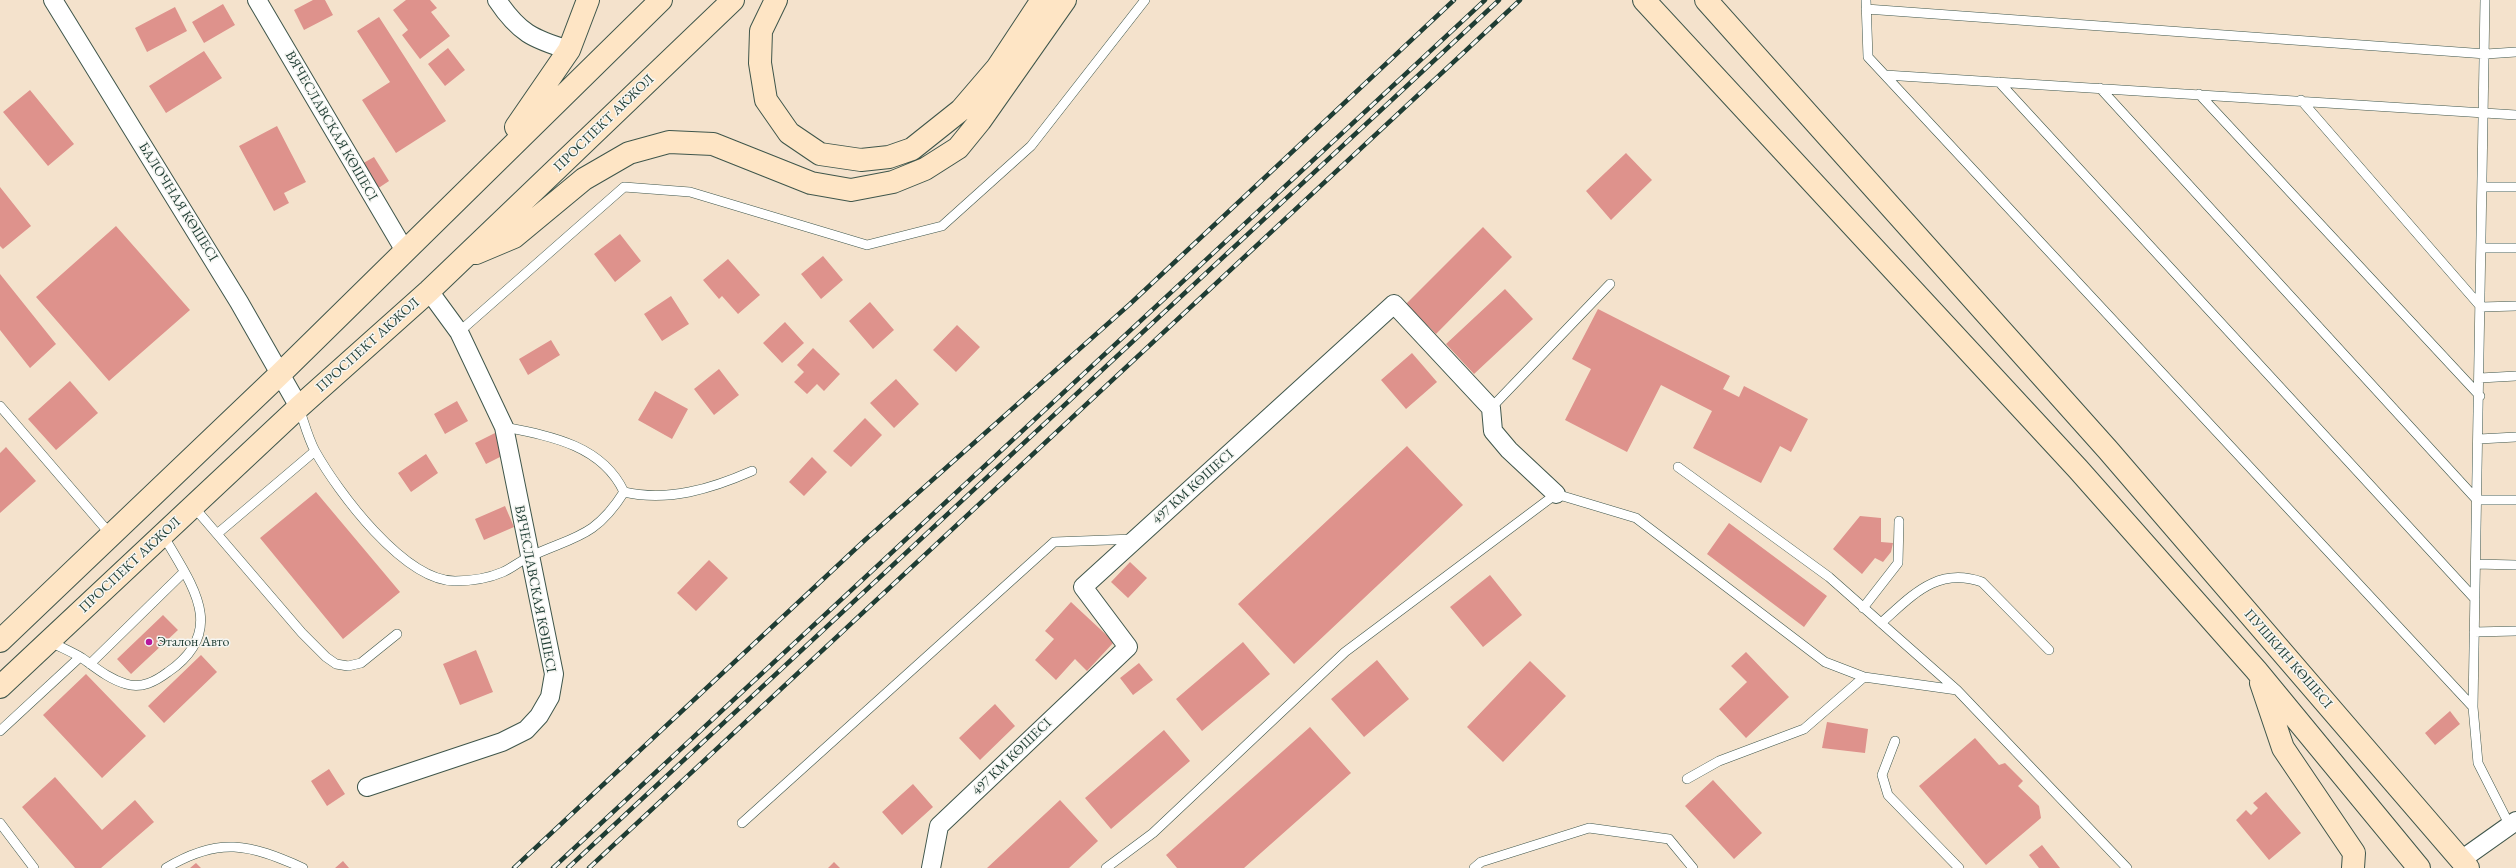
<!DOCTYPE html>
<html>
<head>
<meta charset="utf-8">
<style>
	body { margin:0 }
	canvas { display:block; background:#f4e2cc }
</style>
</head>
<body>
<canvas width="2516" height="868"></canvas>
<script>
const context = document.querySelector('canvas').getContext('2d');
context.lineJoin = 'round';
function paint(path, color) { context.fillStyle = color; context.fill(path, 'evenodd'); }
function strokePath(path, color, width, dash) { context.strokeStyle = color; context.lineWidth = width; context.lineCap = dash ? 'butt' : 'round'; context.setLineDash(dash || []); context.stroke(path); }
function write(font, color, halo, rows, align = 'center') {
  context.font = font + ' "EB Garamond",serif'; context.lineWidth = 3; context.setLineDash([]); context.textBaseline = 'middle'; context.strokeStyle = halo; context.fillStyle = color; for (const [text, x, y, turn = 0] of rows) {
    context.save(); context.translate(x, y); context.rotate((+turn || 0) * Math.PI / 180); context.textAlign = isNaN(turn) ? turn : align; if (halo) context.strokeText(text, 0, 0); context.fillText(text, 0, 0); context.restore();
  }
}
paint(new Path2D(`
	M313 0H325L333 15 304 30 294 10Z
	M406 0H430L437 8 431 12 450 36 420 59 402 35 408 30 393 10Z
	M223 4 235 25 204 43 192 22Z
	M175 7 187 31 147 52 135 28Z
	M379 17 446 121 396 153 362 100 390 82 357 31Z
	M448 48 465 70 445 86 428 64Z
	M204 51 222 78 166 113 149 86Z
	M30 90 74 144 48 166 3 112Z
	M277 126 306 182 284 193 289 203 274 211 239 146Z
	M1626 153 1652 180 1611 220 1586 191Z
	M374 157 389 181 374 191 360 165Z
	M0 187 31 226 3 249 0 246Z
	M116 226 190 310 109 381 36 297Z
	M1483 227 1512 257 1436 334 1406 304Z
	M620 234 641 261 615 282 594 254Z
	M823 256 843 280 821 299 801 274Z
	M728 259 760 295 738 314 722 296 719 299 703 280Z
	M0 274 56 344 30 368 0 330Z
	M1505 289 1533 319 1474 374 1446 344Z
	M671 296 689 324 662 341 644 314Z
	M870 302 894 330 873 349 849 321Z
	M1598 309 1730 376 1723 389 1739 397 1744 386 1808 419 1791 452 1780 446 1761 483 1693 448 1712 411 1661 385 1627 452 1565 420 1591 369 1572 359Z
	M785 322 804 343 782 363 763 343Z
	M957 325 980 347 956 372 933 350Z
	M551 340 560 355 528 375 519 359Z
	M813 348 840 374 824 391 817 384 807 394 794 382 804 372 797 365Z
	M1412 353 1437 382 1406 409 1381 380Z
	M719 369 739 395 714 415 694 389Z
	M896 379 919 404 894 428 870 403Z
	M70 381 98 413 56 450 28 419Z
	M655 391 688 409 672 439 638 420Z
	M457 401 468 421 445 434 434 414Z
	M865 418 882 435 851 467 833 451Z
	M495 433 506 454 486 464 475 443Z
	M1407 446 1463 505 1294 664 1238 604Z
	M6 447 36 481 0 513V453Z
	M426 454 438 473 411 492 398 473Z
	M812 457 827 472 804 496 789 482Z
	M316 492 400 592 343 639 260 538Z
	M505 506 514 527 484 540 475 519Z
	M1860 516 1881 518V542L1893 543 1891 552 1883 562 1875 558 1862 574 1833 549Z
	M1729 523 1827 596 1804 627 1707 554Z
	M709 560 728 578 696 611 677 593Z
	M1130 562 1147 578 1128 598 1111 582Z
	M1490 575 1522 615 1483 647 1450 607Z
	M1071 602 1114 642 1087 671 1075 659 1056 680 1035 660 1054 639 1045 631Z
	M163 615 178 630 131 674 117 659Z
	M1243 642 1270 674 1202 731 1176 699Z
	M476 650 493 692 460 705 443 664Z
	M1746 652 1789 697 1746 738 1719 709 1747 682 1731 666Z
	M201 655 217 672 164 723 148 706Z
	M1377 660 1409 699 1364 737 1331 699Z
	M1530 661 1566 696 1503 762 1467 727Z
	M1139 663 1153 680 1133 695 1120 678Z
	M86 674 146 736 102 778 43 715Z
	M995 704 1015 726 980 760 959 738Z
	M2450 711 2460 724 2435 745 2425 733Z
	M1827 722 1868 729 1865 753 1822 748Z
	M1310 727 1351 773 1244 868H1177L1166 855Z
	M1164 730 1190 761 1111 829 1085 798Z
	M1975 738 1999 765 2005 763 2023 781 2018 786 2039 806 2041 818 1986 865 1919 786Z
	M329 769 345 794 327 806 311 781Z
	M55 777 102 830 135 800 154 822 101 868H75L22 807Z
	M1713 780 1762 833 1734 859 1685 806Z
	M913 784 933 807 902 835 882 812Z
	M2266 792 2301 833 2269 860 2236 820 2246 810 2251 815 2258 808 2253 803Z
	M1060 800 1098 841 1069 868H987Z
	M2042 845 2060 868H2039L2029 855Z
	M343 861 349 868H335Z
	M834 862 840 868H828Z
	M196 863 201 868H190Z`), '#de928c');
const lane = new Path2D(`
	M1866 0 1868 57 2473 707
	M2485 0 2473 707 2478 763 2510 826
	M1866 9 2486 54 2516 52
	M1885 75 2516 115
	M1999 82 2475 599
	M2100 88 2477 500H2516
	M2199 94 2480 396
	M2301 100 2481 307 2516 306
	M2484 187H2516
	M2483 248H2516
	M459 332 624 187 690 192 867 245 942 226 1031 146 1145 0
	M2480 378 2516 376
	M0 406 111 535
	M299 408C304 422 308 438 315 451 338 492 404 581 455 581 470 581 489 578 503 572 512 568 520 561 529 557 574 536 595 538 624 492 602 445 550 436 504 427
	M1491 408 1610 284
	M2479 439 2516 437
	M1678 467 1829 577 1957 690
	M624 492C668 502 711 489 752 471
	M193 506 302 633 326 657 336 664 348 666 361 663 397 634
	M217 534 315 451
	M2476 564 2516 565
	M1863 608 1898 563 1899 521
	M1881 623C1912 596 1937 566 1982 582L2049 650
	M2474 632 2516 631
	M49 641C60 647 72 652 82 658 96 668 109 679 126 684 142 689 156 681 168 672 229 630 191 584 163 535
	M90 664 184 572
	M0 731 80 657
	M1895 741 1882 775 1888 795 1959 868
	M1687 779 1719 761 1804 729 1864 677
	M0 823 34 868
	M742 823 1054 542 1134 539
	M166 868C219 836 249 844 303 868
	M1106 868 1153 833 1345 652 1556 494 1636 518 1825 662 1864 677 1957 690 2127 868
	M1474 868 1481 862 1589 828 1669 839 1693 868`);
const street = new Path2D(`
	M53 0 239 302 299 407
	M257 0 405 251
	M497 0C519 33 533 39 569 50
	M367 787 502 742 526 730 539 716 550 697 554 674 504 427 459 332 429 291
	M2461 860 2516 821
	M931 868 939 826 1128 647 1083 587 1394 304 1491 408 1493 431 1509 450 1556 494`);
const secondary = new Path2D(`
	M776 0 761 31 760 63 766 100 789 133 820 154 861 160 889 157 912 149 961 110 997 68 1042 0
	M1644 0 2078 469 2256 670 2419 868
	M1706 0 2108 450 2468 868
	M516 127 569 50 588 0
	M476 253 514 237 584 179 629 153 669 142 713 144 811 183 851 190 893 182 925 169 958 148 980 121 1065 0
	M0 641 280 374 661 0
	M2261 683 2283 748 2354 853 2353 868
	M0 687 299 407 429 291 733 0`);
strokePath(lane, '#3f564b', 10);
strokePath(street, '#3f564b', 20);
strokePath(secondary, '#3f564b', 24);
strokePath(lane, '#fff', 9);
strokePath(street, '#fff', 18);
strokePath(secondary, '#fee5c5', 22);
const rail = new Path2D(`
	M514 868 865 540 1130 304 1454 0
	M553 868 1485 0
	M568 868 1499 0
	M589 868 1520 0`);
strokePath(rail, '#1f3d34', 4.5);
strokePath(rail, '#f6f6f2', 3, [9]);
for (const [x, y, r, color] of [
	[149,642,4,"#b5179e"]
]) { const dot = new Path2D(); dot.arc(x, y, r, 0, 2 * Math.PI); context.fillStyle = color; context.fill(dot); strokePath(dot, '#f6f6f2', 1.5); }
write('14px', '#1f3d34', '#f6f6f2', [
	["ПРОСПЕКТ АКЖОЛ",604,123,-44],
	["ВЯЧЕСЛАВСКАЯ КӨШЕСІ",331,126,60],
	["БАЛОЧНАЯ КӨШЕСІ",178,202,58],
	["ПРОСПЕКТ АКЖОЛ",368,345,-42],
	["497 КМ КӨШЕСІ",1193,487,-42],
	["ПРОСПЕКТ АКЖОЛ",130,565,-43],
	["ВЯЧЕСЛАВСКАЯ КӨШЕСІ",535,589,79],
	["ПУШКИН КӨШЕСІ",2288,659,49],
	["497 КМ КӨШЕСІ",1012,757,-44]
]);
write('14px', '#1f3d34', '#f6f6f2', [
	["Эталон Авто",157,642]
], 'left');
</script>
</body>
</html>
